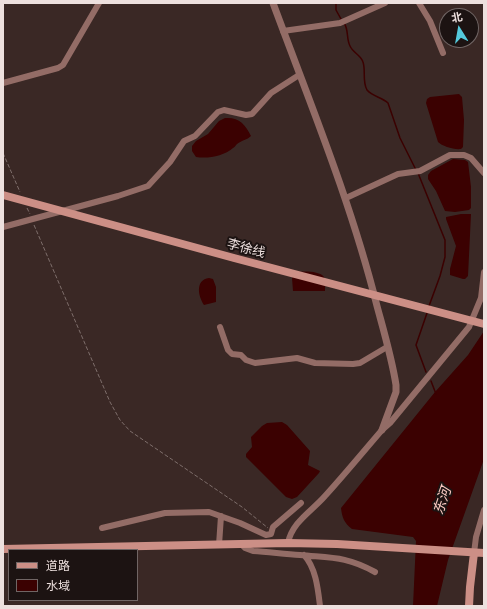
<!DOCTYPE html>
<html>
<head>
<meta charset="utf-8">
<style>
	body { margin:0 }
	#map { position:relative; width:487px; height:609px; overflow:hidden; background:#3a2825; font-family:"Space Grotesk","Noto Sans SC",sans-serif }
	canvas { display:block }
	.frame { position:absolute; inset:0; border:4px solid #ede0de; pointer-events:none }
	.legend { position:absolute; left:8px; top:549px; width:130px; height:52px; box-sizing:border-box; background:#1c1312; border:1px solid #706564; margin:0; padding:5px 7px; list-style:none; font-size:12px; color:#ede0de }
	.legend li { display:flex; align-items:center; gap:8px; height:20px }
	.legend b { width:20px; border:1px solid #706564 }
	.north { position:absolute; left:439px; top:8px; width:40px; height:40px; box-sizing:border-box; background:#1c1312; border:1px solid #706564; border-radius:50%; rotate:349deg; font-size:11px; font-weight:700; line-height:16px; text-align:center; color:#ede0de }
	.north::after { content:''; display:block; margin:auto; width:14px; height:18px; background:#54cadc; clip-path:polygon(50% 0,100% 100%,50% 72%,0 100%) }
</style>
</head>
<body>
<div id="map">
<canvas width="487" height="609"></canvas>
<div class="frame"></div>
<ul class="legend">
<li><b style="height:5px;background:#cc8f86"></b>道路</li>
<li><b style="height:11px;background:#3b0101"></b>水域</li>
</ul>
<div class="north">北</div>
</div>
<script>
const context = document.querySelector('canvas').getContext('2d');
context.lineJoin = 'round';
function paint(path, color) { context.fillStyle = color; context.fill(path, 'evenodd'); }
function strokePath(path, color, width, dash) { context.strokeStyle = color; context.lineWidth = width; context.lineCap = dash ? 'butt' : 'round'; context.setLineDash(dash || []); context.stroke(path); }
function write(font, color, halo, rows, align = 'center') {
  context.font = font + ' "Space Grotesk","Noto Sans SC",sans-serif'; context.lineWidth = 4; context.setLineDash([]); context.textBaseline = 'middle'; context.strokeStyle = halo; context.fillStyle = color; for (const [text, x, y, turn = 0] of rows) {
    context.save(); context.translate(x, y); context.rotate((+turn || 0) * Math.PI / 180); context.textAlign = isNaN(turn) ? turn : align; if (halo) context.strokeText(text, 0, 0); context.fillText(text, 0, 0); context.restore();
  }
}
paint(new Path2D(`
	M459 94 462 97 464 120 463 147 461 149C454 150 442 146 438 142L426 103 427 99 430 97Z
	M225 118C239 117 245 124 251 136 247 140 242 140 237 144 236 145 234 148 233 148 224 156 208 159 196 157L192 151V146L196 141 208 134 219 121Z
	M453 159 465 160 468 162 471 187V208L469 210 455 212 445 211 436 191 428 179V175L431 171Z
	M461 214H471L468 276 465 279H463L450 275V269L456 246 446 219V217Z
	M298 272C304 271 320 271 324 277 326 281 325 287 325 291H293L292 278Z
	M209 278 213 279 216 287V302L204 305C198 296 195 280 209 278Z
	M484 331V459L448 560 437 606H413L416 541 413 537 352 529C344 523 342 517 341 508L435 392 468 355Z
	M267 423 282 422 287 425 310 451 308 465 320 471 319 473 297 497 292 499 286 497 246 457V454L252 447 251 437 262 426Z`), '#3b0101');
strokePath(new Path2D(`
	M336 3V10L341 19
	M344 23C349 30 346 38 350 46 353 53 361 55 363 62 366 71 362 81 367 90 373 97 382 97 388 103L400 138 416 170
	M418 173 445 240V257L440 276 429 306
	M426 372 416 345 427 313
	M431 381 436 394`), '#3b0101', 1.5);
strokePath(new Path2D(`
	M3 153 20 192
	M27 208 30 214
	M34 225 110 402 120 420 130 431 242 507 268 528`), '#7f6f6c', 1, [4, 2]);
strokePath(new Path2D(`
	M419 3 430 21 443 53
	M283 31 340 23 385 3
	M3 83 58 68 63 65 99 3
	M346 198 398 174 420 171 450 155H464L471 158 484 173
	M3 227 118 196 148 186 170 162 184 141 195 136 218 112 224 110 246 115 252 114 271 93 299 75
	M220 327 228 350 232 354 241 355 246 360 255 363 297 358 315 363 353 364 360 363 387 347
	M102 528 165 513 209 512 240 523 266 535 271 534 273 527 301 503
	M288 543C292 522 312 511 325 496 345 474 363 452 382 430L390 423 469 327 481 298 484 272
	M219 545 221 516
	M242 545 245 548 253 551C269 552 284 554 300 555 331 558 346 556 375 572
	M474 553 476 537 484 510
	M304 555C316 568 318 589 320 606`), '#936c66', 6);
strokePath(new Path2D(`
	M273 3C310 103 351 202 377 306 384 332 392 359 396 385V392L382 430`), '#936c66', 7);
strokePath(new Path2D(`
	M3 195 234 258 484 324
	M3 549 288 543 337 544 484 553
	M469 606 470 587 474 553`), '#cc8f86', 8);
write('13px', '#ede0de', '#1c1312', [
	["李徐线",246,249,15]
]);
write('italic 14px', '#fbcac2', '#1c1312', [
	["东河",443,501,-71]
]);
</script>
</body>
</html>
